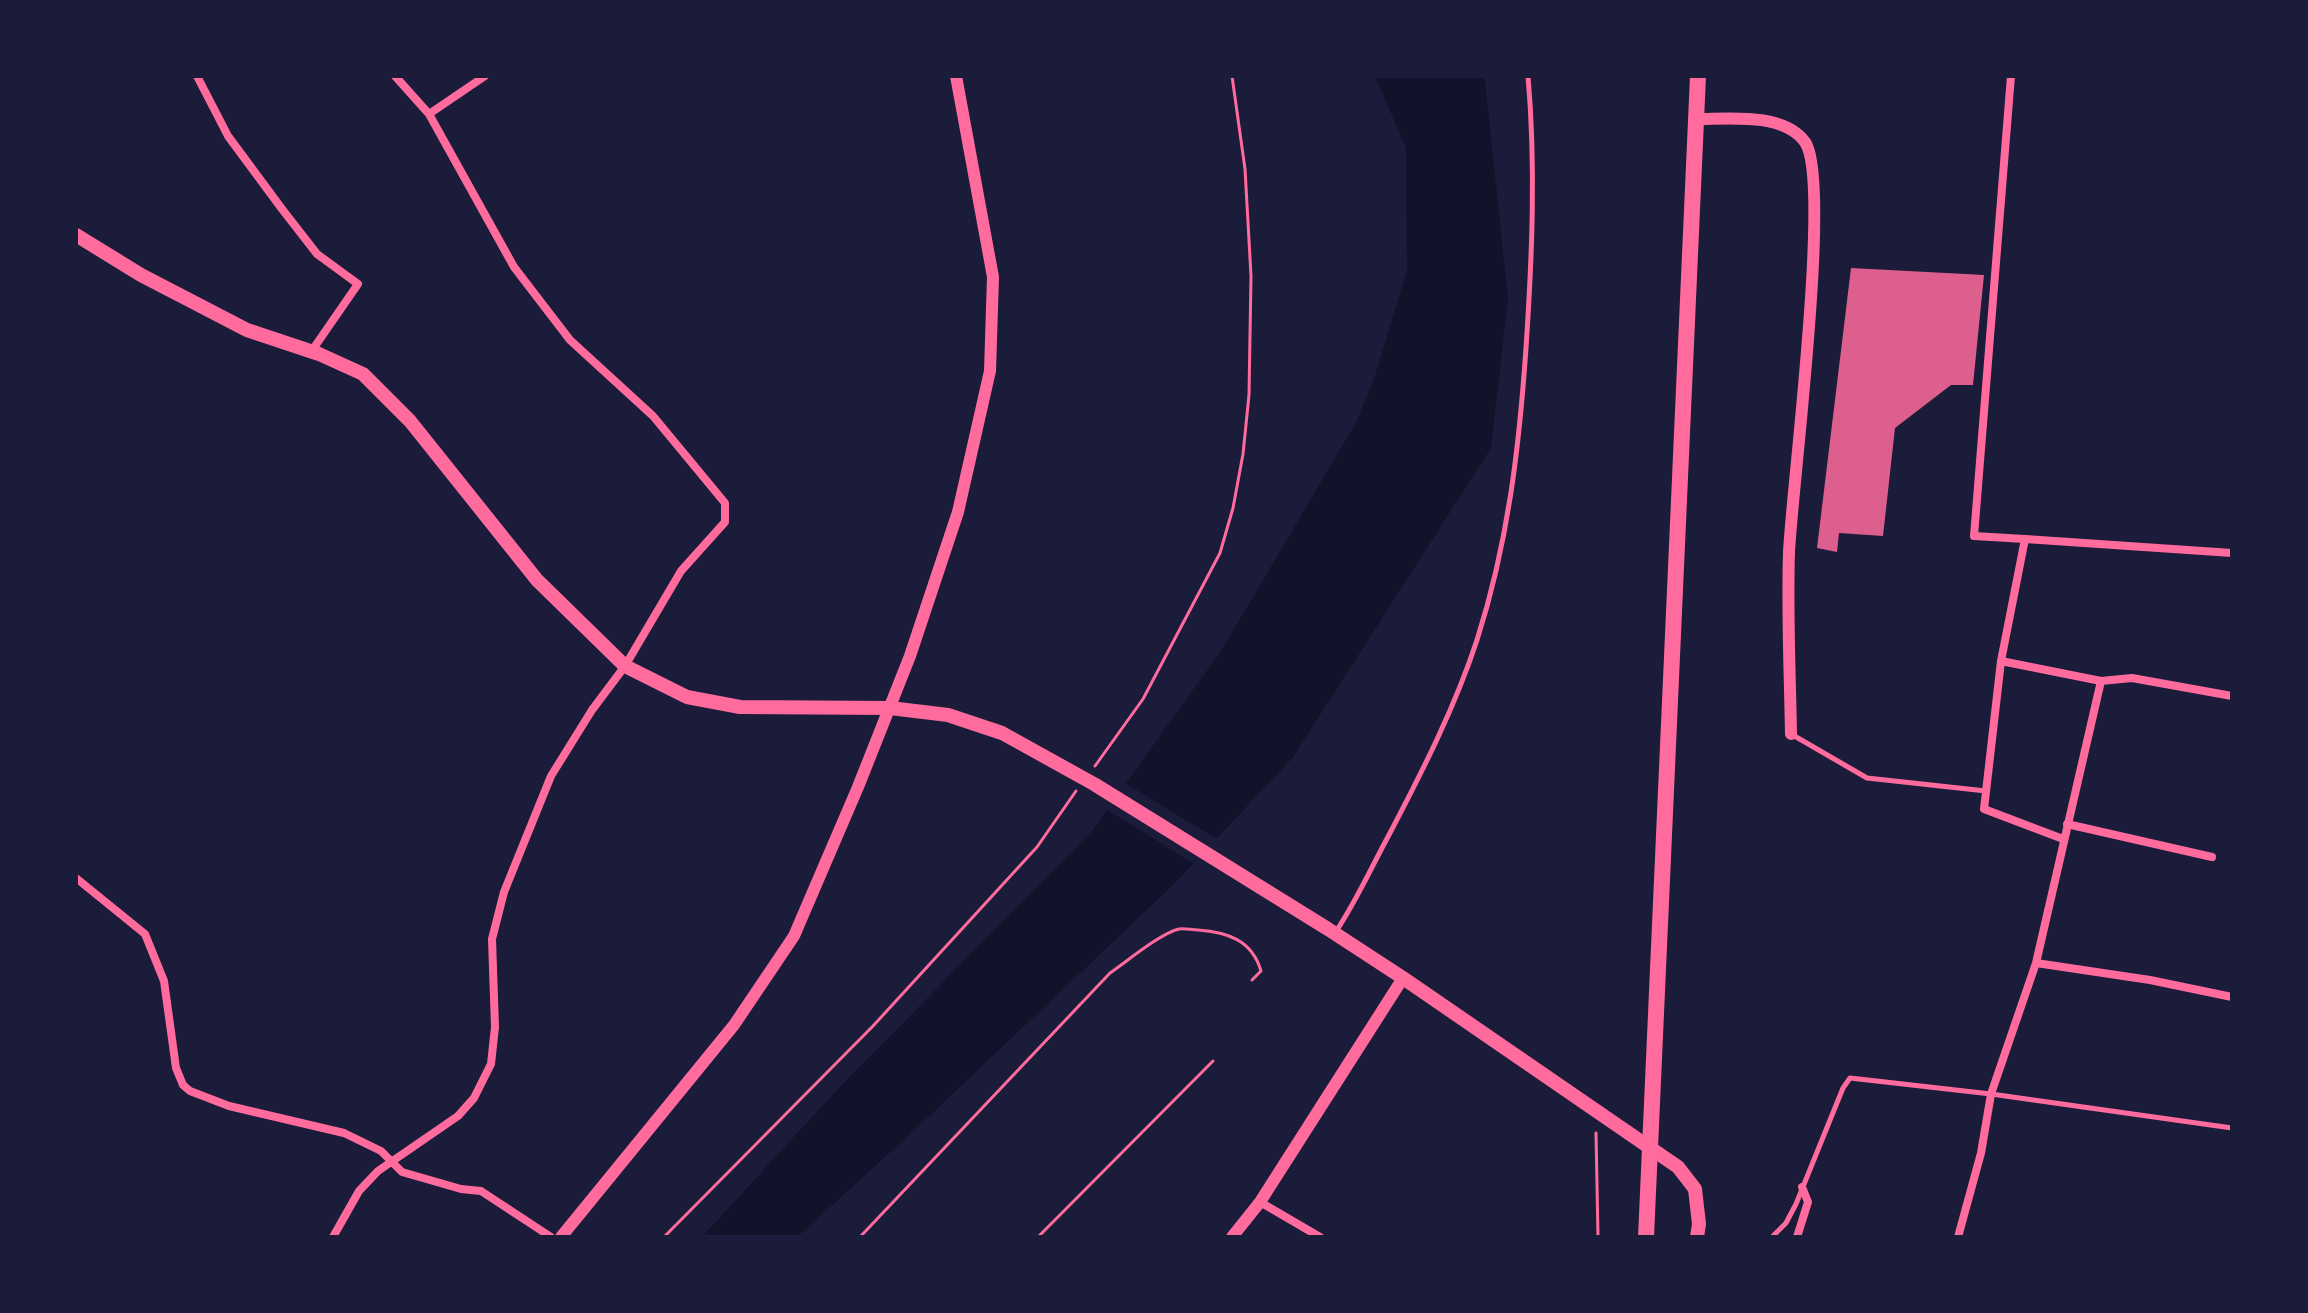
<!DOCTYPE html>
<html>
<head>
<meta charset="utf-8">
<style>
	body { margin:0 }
	#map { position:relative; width:2308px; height:1313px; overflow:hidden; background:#1b1b3a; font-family:Rubik,sans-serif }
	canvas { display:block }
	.frame { position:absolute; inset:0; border:78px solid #1b1b3a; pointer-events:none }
</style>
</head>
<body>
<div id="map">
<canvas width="2308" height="1313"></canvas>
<div class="frame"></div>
</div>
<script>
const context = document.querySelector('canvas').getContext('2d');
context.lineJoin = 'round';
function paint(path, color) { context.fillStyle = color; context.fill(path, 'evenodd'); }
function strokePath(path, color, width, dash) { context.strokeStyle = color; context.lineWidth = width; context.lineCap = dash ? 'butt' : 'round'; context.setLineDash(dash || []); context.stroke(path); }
paint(new Path2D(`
	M1375 76H1483L1485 81 1508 299 1491 448 1293 757 1173 885 907 1137 797 1237H702L836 1091 1091 832 1221 651 1356 423 1375 376 1407 270 1406 148Z`), '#12122b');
paint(new Path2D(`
	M1122 781 1220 841 1197 866 1103 807Z`), '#1b1b3a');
paint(new Path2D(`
	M1851 268 1984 275 1973 385H1951L1895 428 1883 536 1839 533 1837 552 1817 548Z`), '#dd5f8e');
strokePath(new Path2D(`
	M1095 766 1143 699 1220 553 1233 508 1243 454 1249 395 1251 276 1245 169 1232 76
	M1596 1133 1598 1237
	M664 1237 873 1026 1037 847 1076 791
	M860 1237 1110 973C1126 962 1161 933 1179 929 1184 928 1192 930 1198 930 1227 932 1252 940 1261 971L1252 980
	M1038 1237 1213 1061`), '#ff6b9d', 3);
strokePath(new Path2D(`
	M1791 734 1867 778 1986 791
	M1335 933C1356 902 1372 866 1390 833 1423 770 1455 707 1477 640 1508 543 1519 449 1526 348 1532 258 1536 167 1528 76
	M1772 1237 1786 1223 1796 1204 1843 1088 1850 1078 1991 1094 2232 1128`), '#ff6b9d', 5);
strokePath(new Path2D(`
	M197 76 228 136 282 209 317 254 358 284 311 352
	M2011 76 1974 536 2025 539
	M429 114 485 76
	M2001 661 2101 681 2132 678 2232 696
	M2067 824 2212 857
	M2063 839 1984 809 2001 661 2025 539 2232 553
	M76 878 145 934 164 981 176 1068 183 1085 190 1091 229 1106 344 1133 381 1151 402 1172 461 1189 481 1191 551 1237
	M2036 963 2150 980 2232 997
	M1260 1202 1320 1237
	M333 1237 359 1191 378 1171 458 1116 474 1098 491 1064 495 1027 492 939 504 892 551 776 592 710 625 666 681 571 725 522V503L653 416 570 340 514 267 429 114 395 76
	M1797 1237 1808 1202 1802 1187
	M1958 1237 1981 1153 1991 1094 2036 963 2101 681`), '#ff6b9d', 8);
strokePath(new Path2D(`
	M1696 119C1728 119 1783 112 1805 142 1832 181 1792 486 1789 552 1787 613 1790 674 1791 734
	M561 1237 734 1025 794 936 858 787 910 656 958 512 990 371 993 277 956 76
	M1232 1237 1260 1202 1403 978`), '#ff6b9d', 12);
strokePath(new Path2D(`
	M76 235 141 275 247 330 319 354 363 374 410 421 537 580 625 666 687 697 740 707 890 708 948 715 1002 733 1094 784 1328 929 1403 978 1678 1167 1695 1189 1699 1224 1697 1237`), '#ff6b9d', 14);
strokePath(new Path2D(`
	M1646 1237 1698 76`), '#ff6b9d', 16);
</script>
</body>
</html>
